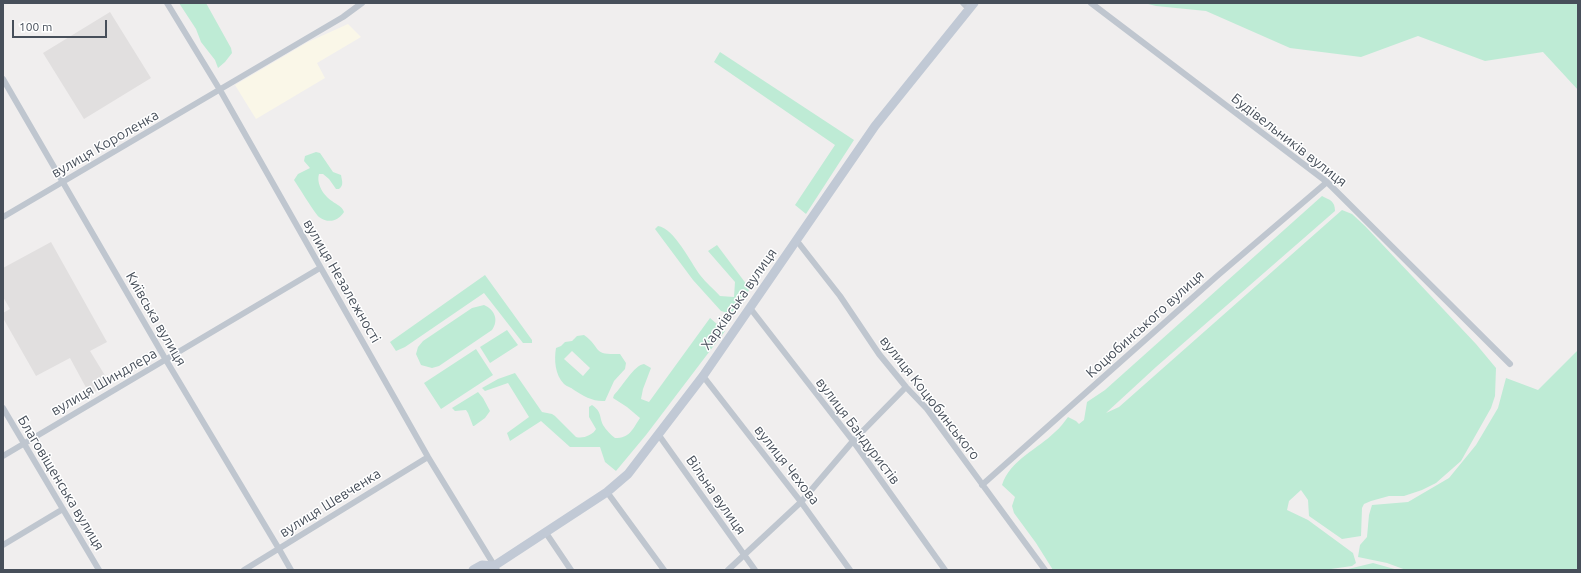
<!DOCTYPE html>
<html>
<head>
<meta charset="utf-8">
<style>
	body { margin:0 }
	#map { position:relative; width:1581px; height:573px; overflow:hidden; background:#f0eeee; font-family:Ubuntu,sans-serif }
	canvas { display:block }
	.frame { position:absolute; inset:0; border:4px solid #474f5a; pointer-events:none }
	.scale { position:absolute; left:12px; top:20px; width:95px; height:18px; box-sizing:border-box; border:2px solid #474f5a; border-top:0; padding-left:5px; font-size:12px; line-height:14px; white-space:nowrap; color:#474f5a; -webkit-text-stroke:3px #fff; paint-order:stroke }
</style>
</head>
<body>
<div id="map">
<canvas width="1581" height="573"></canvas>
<div class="frame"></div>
<div class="scale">100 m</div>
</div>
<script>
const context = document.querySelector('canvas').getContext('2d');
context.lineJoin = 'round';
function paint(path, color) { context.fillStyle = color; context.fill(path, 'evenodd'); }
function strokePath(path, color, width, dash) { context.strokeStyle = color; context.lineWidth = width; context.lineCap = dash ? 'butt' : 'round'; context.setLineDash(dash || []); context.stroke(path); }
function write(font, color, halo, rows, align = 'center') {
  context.font = font + ' Ubuntu,sans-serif'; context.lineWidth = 3; context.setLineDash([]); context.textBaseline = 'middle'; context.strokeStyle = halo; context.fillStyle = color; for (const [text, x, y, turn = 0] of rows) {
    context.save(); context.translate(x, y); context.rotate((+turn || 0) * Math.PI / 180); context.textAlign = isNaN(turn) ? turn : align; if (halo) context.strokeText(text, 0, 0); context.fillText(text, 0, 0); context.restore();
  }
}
paint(new Path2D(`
	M348 24 361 37 317 63 325 78 256 119 235 85 308 42Z`), '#faf7e8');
paint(new Path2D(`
	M110 12 151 78 84 119 43 53Z
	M51 242 107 342 90 351 109 382 90 395 70 358 36 376 3 318V313L10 309 3 297V268Z`), '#e1dfdf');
paint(new Path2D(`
	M179 3H206L231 48 232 53 225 62 218 68 215 60 201 42 196 29Z
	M1144 3H1578V90L1543 52 1485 61 1418 36 1361 57 1290 48 1206 11 1156 6Z
	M720 52 854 140 806 214 795 205 835 145 714 62Z
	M316 152 320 153 333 172 341 175C342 181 344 185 339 189H336L329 179 323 174H319C316 184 324 196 332 201 337 205 342 206 344 212 338 221 329 224 319 217 316 215 298 186 294 180L298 174 310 168 304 161 305 156Z
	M1322 196C1330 200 1335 201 1335 211L1156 367 1106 413 1119 407 1342 210 1352 214 1365 226 1476 344 1496 368 1495 396 1491 408 1461 461 1436 483 1422 490 1404 496H1389L1371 501 1364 504 1362 508 1361 536 1342 539 1309 516 1308 500 1301 490 1289 501 1287 510 1308 520 1353 553 1356 563 1352 566 1324 570H1053L1036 543 1014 513 1012 506 1015 497 1002 485C1010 460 1038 449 1055 432 1060 428 1064 422 1068 417L1076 421 1079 424 1084 420 1087 402 1105 390Z
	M658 226C674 228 691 263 700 275 706 283 714 289 720 296L734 297 735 282 708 251 717 245 750 289 731 314 721 311 693 280 655 229Z
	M485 275 532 340V343H523L484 293 405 347 396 351 390 342Z
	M484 305C495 310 499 320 492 330L439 366 432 368 421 365 416 354 418 347 423 341 472 308Z
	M710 318 725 331 646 435 616 471 605 462 600 447H570L541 421 510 441 507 433 529 417 508 383 485 391 482 388 498 379 515 373 542 412 552 414 555 416 576 437C583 439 593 435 596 429L589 417V407L592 405C602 412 599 416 603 425 606 430 611 435 615 438 630 438 632 430 640 418L627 407 613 398 614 395C622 387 634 365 644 364L651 368 643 389 641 399 649 402Z
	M507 330 518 345 490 363 480 347Z
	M584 335C603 349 591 355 620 354L626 363 625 369 614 381 605 401C594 402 583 396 574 390 571 387 567 387 564 384 555 375 554 360 556 348L561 346 565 342 572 341 577 336ZM572 351 590 368 583 376 564 359Z
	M476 349 493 375 441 409 424 383Z
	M1578 350V570H1406L1387 563 1358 557 1360 545 1367 537 1369 515 1372 505 1408 502 1449 478 1476 445 1498 408 1506 378 1538 390Z
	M478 392 483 398 490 411 485 418 474 426H473L468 413 466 410 455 411 452 408Z
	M1373 563 1398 570H1343H1344Z`), '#beebd5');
strokePath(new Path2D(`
	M167 3 220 90 428 457 497 570
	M963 3 969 9
	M1091 3 1327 182 1510 364
	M3 79 166 360 279 549 291 570
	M3 217 343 17 362 3
	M797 241 840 296 879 354 906 387 927 409 1045 570
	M750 308 853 441 945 570
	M703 376 801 502 850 570
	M3 408 99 570
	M658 434 755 570
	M3 456 320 268
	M982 485 1217 276 1327 182
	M607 492 664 570
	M546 533 571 570
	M3 545 63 509
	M244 570 428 457
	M728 570 801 502 853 441 906 387`), '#bfc6cf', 6);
strokePath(new Path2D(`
	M473 570 482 565 494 566 607 492 628 474 703 376 875 126 974 3`), '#c1c9d5', 9);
write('14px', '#474f5a', '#fff', [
	["Будівельників вулиця",1289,140,38],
	["вулиця Короленка",105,144,-30],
	["вулиця Незалежності",342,281,60],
	["Харківська вулиця",739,299,-55],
	["Київська вулиця",156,319,60],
	["Коцюбинського вулиця",1145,324,-42],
	["вулиця Шиндлера",104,382,-30],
	["вулиця Коцюбинського",930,398,52],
	["вулиця Бандуристів",858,431,53],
	["вулиця Чехова",787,465,52],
	["Благовіщенська вулиця",61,483,59],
	["Вільна вулиця",716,495,55],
	["вулиця Шевченка",330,503,-32]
]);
</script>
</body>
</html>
